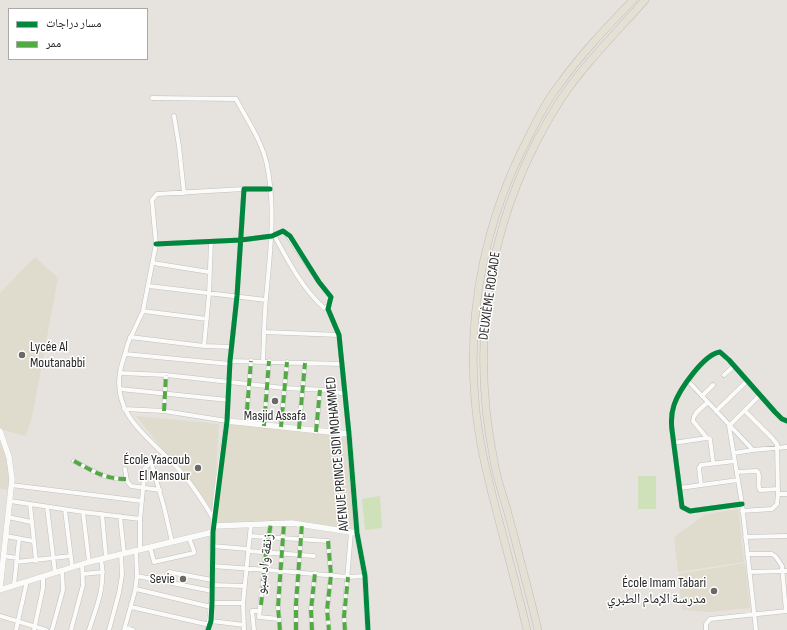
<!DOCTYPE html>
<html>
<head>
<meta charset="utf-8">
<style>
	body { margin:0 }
	#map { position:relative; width:787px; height:630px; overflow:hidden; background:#e6e3de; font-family:"Sofia Sans Condensed","Noto Naskh Arabic",sans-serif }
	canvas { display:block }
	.legend { position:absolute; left:8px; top:8px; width:140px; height:52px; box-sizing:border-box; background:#fff; border:1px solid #a9a9a9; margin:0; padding:5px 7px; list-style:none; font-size:12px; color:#282828 }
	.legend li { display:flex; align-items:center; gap:8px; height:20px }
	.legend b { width:20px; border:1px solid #a9a9a9 }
</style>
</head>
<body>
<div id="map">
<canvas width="787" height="630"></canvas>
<ul class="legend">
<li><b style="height:5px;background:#00873e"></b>مسار دراجات</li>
<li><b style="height:5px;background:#53aa44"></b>ممر</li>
</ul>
</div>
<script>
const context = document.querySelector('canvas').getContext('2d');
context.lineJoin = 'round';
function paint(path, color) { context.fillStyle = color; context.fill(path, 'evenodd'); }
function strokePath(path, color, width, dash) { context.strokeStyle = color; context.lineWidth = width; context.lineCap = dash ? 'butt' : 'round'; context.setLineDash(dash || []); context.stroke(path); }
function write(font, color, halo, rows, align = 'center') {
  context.font = font + ' "Sofia Sans Condensed","Noto Naskh Arabic",sans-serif'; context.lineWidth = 3; context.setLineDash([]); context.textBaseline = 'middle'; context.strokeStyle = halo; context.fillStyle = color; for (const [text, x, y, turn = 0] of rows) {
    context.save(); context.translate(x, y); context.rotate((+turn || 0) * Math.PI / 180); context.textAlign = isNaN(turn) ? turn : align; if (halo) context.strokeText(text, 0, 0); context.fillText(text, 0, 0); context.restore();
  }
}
paint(new Path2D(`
	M35 257 58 278 32 417 26 436 0 429V293Z
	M136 416 219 424 214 506 228 424 262 425 347 432 357 533 292 523 212 526 214 512Z
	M0 435 9 458 10 490 0 489Z
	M738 509 744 562 678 572 674 537 706 514Z
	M745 563 750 608 710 612 682 610 678 574Z`), '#dfdbcd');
paint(new Path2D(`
	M638 476H656V509H638Z
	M380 496 382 528 365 530 362 499Z`), '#cee1b9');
const minor = new Path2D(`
	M152 98 236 99C247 120 262 141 267 165 276 209 270 254 266 298 264 319 264 340 263 361
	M174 116 179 146 184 193
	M274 235C288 261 302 288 324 308L329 306
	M211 242 209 294 204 346 232 347
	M156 244 241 240 272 236 283 231 286 233 319 282 331 297 328 309 339 335 349 434
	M153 263 209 272
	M149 286 266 300
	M207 319 143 311 156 244 152 200 157 194 244 189
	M264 332 339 335
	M130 337 204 346
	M125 354 128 343 143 311
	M230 361 342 364
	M120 373 166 375 284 388 328 390 345 394
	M724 375 734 366
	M688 381 753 450 787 447
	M120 389 228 400
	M702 396 713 385
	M708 402C702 408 693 413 693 421L707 438 710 439 713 462
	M124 409 164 411 227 421 230 361 237 296 244 189H270
	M247 410 251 361
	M164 411 166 375
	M716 411 747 381
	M745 411 772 438 777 444 778 494H787
	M264 426 269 361
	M281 427 287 362
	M299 429 305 363
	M316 432 320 390
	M673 443 707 438
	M734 453 753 450
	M74 461C93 471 104 479 126 479
	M151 462 164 507 172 542
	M125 469 127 481 131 486 160 490
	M737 472 757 471C762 475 756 484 760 490L778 489
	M11 485 142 501
	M701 485 699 468 701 465 735 461
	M680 488 738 480
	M10 501 83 512 140 519
	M30 504 36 561
	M742 504 690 511 682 507 672 430C671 422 671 414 674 405 679 390 704 354 720 352L729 360 775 412 782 419 787 421
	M47 507 55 572
	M65 510 72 566
	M742 511 772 509 777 504 778 494
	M83 512 89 562
	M102 514 106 557
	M120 516 124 553
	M8 517 31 522
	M214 520C202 499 188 478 171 461 145 435 113 413 120 372 121 366 123 360 125 354L230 364
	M271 523 266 552 259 617 279 619
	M6 536 33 541
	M250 536 328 541 331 575 327 610 329 630
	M745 537 786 536
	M212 546 248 549
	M150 547 154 562 194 553V551L189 538
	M140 550V520L145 468 151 462 161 457 168 458
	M248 551 314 556
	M747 554H772L776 557 782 566 786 611
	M4 556 17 558 14 585
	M17 558 19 539
	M16 562 71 556
	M212 566 281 571 348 577 365 576
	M169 572 212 580
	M749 572 787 571
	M83 574 103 572
	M137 576 212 591
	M212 585 245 586
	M136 589 211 607
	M212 603H243
	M131 607 210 625
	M0 616 46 630
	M211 621 244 625
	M125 628 133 630
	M16 630 27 581
	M34 630 43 588V576
	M52 630 63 590 62 570
	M71 630 83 585 82 564
	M89 630C97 605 106 586 101 559
	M109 630 119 593 122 575 121 554
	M124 630 135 591 137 576 136 550
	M244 630 243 603 251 524
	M254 630 252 611H260
	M280 630 278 607 284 523
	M296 630V604L302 524
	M312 630 311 610 315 573
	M345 630 344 616 351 532
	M706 630V624L710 619 787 611
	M756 630 742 504 729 426 760 395`);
const tertiary = new Path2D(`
	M0 431 9 457 12 479 0 588
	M214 526 292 523 357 533
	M0 590 89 562 213 532
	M208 630C215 598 211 565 213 533 215 495 222 458 227 421L349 434 357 533 365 576 368 630`);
const trunk = new Path2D(`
	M527 630C518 592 508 555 498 517 488 479 478 440 475 400 467 309 486 219 528 138 537 120 546 101 559 85 581 54 607 27 633 0
	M538 630C529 592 519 555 509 517 504 498 497 480 494 461 468 334 491 208 561 99 585 63 617 32 645 0`);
strokePath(minor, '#c0bfbf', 5);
strokePath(tertiary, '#c0bfbf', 6);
strokePath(trunk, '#bfbdbc', 8);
strokePath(minor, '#fbfbfa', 4);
strokePath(tertiary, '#fbfbfa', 5.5);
strokePath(trunk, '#e4e0d4', 7);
strokePath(new Path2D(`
	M247 410 251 361
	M164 411 166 375
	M264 426 269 361
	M281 427 287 362
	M299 429 305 363
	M316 432 320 390
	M74 461C93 471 104 479 126 479
	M328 541 331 575 327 610 329 630
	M261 605 266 552 271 523
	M280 630 278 607 284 523
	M296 630V604L302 524
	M312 630 311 610 315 573
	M345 630 344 616 348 577`), '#53aa44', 4, [8, 4]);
strokePath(new Path2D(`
	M156 244 241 240 272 236 283 231 290 236 319 282 331 297 328 309 339 335 349 434 357 533 365 576 368 630
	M742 504 690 511 682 507 672 430C671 422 671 414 674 405 679 390 704 354 720 352L729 360 775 412 782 419 787 421
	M208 630 211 621 212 603 213 532 227 421 230 361 237 296 244 189H270`), '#00873e', 5);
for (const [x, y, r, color] of [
	[22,355,4,"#6a6968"],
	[275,401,4,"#6a6968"],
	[198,468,4,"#6a6968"],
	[183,579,4,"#6a6968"],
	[714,591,4,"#6a6968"]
]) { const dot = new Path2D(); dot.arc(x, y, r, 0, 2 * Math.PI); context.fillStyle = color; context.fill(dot); strokePath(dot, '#fff', 1.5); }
write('14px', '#282828', '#fff', [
	["DEUXIÈME ROCADE",490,296,-82],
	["AVENUE PRINCE SIDI MOHAMMED",338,454,-95],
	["زنقة واد سبو",265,564,-83]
]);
write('14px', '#282828', '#fff', [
	["Lycée Al",30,347,"left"],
	["Moutanabbi",30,363,"left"],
	["Masjid Assafa",275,416,"center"],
	["École Yaacoub",190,460],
	["El Mansour",190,476],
	["Sevie",175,579],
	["École Imam Tabari",706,583],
	["مدرسة الإمام الطبري",706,599]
], 'right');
</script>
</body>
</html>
